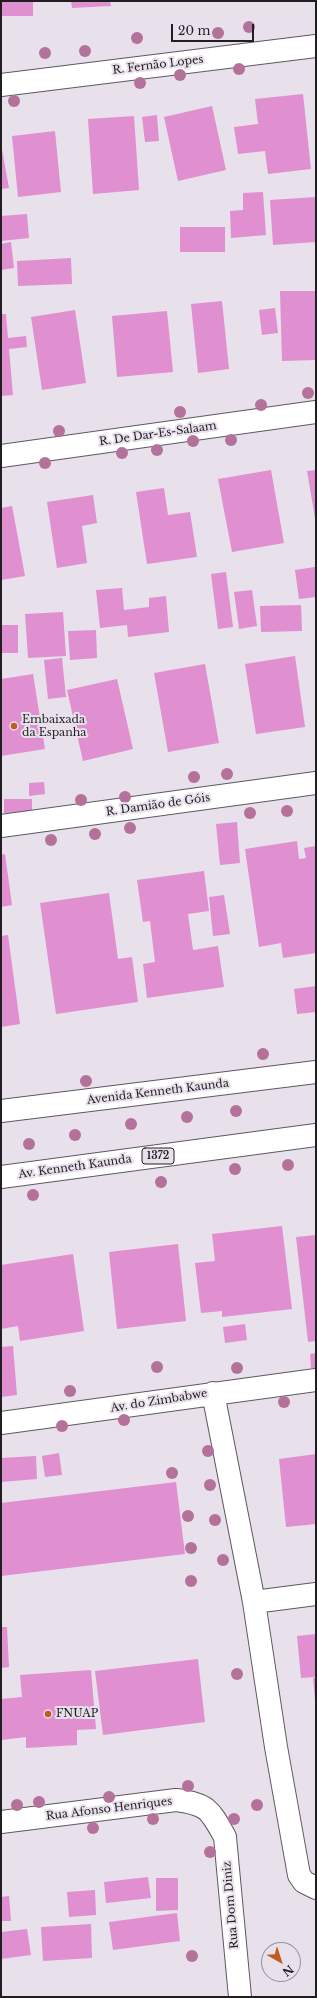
<!DOCTYPE html>
<html>
<head>
<meta charset="utf-8">
<style>
	body { margin:0 }
	#map { position:relative; width:317px; height:1998px; overflow:hidden; background:#e8e0eb; font-family:"Libre Baskerville",serif }
	canvas { display:block }
	.frame { position:absolute; inset:0; border:2px solid #211e22; pointer-events:none }
	.north { position:absolute; left:261px; top:1942px; width:40px; height:40px; box-sizing:border-box; background:#e8e0eb; border:1px solid #98929b; border-radius:50%; rotate:141deg; font-size:11px; font-weight:700; line-height:16px; text-align:center; color:#211e22 }
	.north::after { content:''; display:block; margin:auto; width:14px; height:18px; background:#bf5c24; clip-path:polygon(50% 0,100% 100%,50% 72%,0 100%) }
	.scale { position:absolute; left:171px; top:24px; width:83px; height:18px; box-sizing:border-box; border:2px solid #211e22; border-top:0; padding-left:5px; font-size:12px; line-height:14px; white-space:nowrap; color:#211e22; -webkit-text-stroke:3px #e8e0eb; paint-order:stroke }
</style>
</head>
<body>
<div id="map">
<canvas width="317" height="1998"></canvas>
<div class="frame"></div>
<div class="north">N</div>
<div class="scale">20 m</div>
</div>
<script>
const context = document.querySelector('canvas').getContext('2d');
context.lineJoin = 'round';
function paint(path, color) { context.fillStyle = color; context.fill(path, 'evenodd'); }
function strokePath(path, color, width, dash) { context.strokeStyle = color; context.lineWidth = width; context.lineCap = dash ? 'butt' : 'round'; context.setLineDash(dash || []); context.stroke(path); }
function write(font, color, halo, rows, align = 'center') {
  context.font = font + ' "Libre Baskerville",serif'; context.lineWidth = 4; context.setLineDash([]); context.textBaseline = 'middle'; context.strokeStyle = halo; context.fillStyle = color; for (const [text, x, y, turn = 0] of rows) {
    context.save(); context.translate(x, y); context.rotate((+turn || 0) * Math.PI / 180); context.textAlign = isNaN(turn) ? turn : align; if (halo) context.strokeText(text, 0, 0); context.fillText(text, 0, 0); context.restore();
  }
}
paint(new Path2D(`
	M1 1H33V16H1Z
	M71 1H110L111 6 72 8Z
	M303 94 311 169 268 174 265 151 238 154 234 127 258 124 255 99Z
	M212 106 226 170 178 181 164 117Z
	M157 115 159 141 145 142 142 117Z
	M134 116 139 190 93 194 88 119Z
	M55 131 61 192 18 197 12 136Z
	M1 144 9 188 1 189Z
	M263 192 266 235 231 238 230 211 243 210V193Z
	M316 197V242L273 245 270 200Z
	M27 214 29 238 1 241V216Z
	M180 227H225V252H180Z
	M11 242 14 268 1 270V244Z
	M71 258 72 284 18 286 17 261Z
	M280 291H316V360L282 361Z
	M222 301 229 369 198 373 191 304Z
	M275 308 278 333 262 335 259 310Z
	M75 310 86 383 42 390 31 317Z
	M167 311 173 372 117 377 112 316Z
	M1 314H6L8 338 26 336 27 347 9 349 13 395 1 396Z
	M271 470 284 543 232 552 218 479Z
	M316 470V518H315L307 471Z
	M164 488 168 515 190 512 197 557 147 564 136 492Z
	M93 495 97 523 82 526 87 563 57 568 47 502Z
	M12 506 25 576 1 580V508Z
	M315 567 316 597 299 599 295 570Z
	M226 572 233 627 218 629 211 574Z
	M122 588 124 610 149 607V598L166 596 169 632 128 637 127 625 100 628 96 590Z
	M252 590 257 626 239 629 234 592Z
	M301 605 302 631 261 632 260 606Z
	M63 612 66 656 28 658 25 614Z
	M1 625H18V653H1Z
	M96 630 97 658 70 660 68 631Z
	M295 656 305 727 256 734 245 664Z
	M62 658 66 697 48 699 44 660Z
	M205 664 219 743 168 752 154 673Z
	M33 674 45 749 1 756V679Z
	M117 679 133 749 83 761 67 690Z
	M44 782 45 794 29 796V783Z
	M4 799H32V812L4 813Z
	M237 822 240 863 220 865 216 824Z
	M297 841 299 859 306 858 304 848 316 846V953L283 958 281 943 259 947 245 849Z
	M5 854 12 905 1 907V855Z
	M204 871 209 911 188 914 193 950 218 946 224 987 147 998 143 964 155 962 150 921 143 922 137 880Z
	M109 893 118 959 132 957 138 1002 56 1014 40 903Z
	M224 895 230 934 213 936 209 897Z
	M8 935 20 1024 1 1027V936Z
	M316 986V1012L297 1014 294 989Z
	M282 1226 292 1309 222 1317V1311L201 1313 195 1263 215 1261 212 1234Z
	M316 1235V1341L308 1342 296 1237Z
	M178 1244 186 1321 117 1329 109 1252Z
	M73 1254 84 1331 20 1341 18 1326 1 1329V1265Z
	M245 1324 247 1340 225 1343 223 1327Z
	M13 1346 17 1395 1 1397V1347Z
	M316 1353V1368H311L310 1354Z
	M59 1453 62 1475 45 1477 42 1456Z
	M316 1454V1524L286 1527 279 1459Z
	M36 1456 37 1479 1 1482V1458Z
	M176 1482 185 1554 1 1576V1503Z
	M1 1627H7L9 1667 1 1668Z
	M316 1634V1677L301 1678 297 1636Z
	M198 1659 205 1722 103 1735 95 1671Z
	M91 1670 96 1729 77 1730V1745L26 1748V1737L1 1740V1699L22 1697 20 1675Z
	M313 1678H316V1700H315Z
	M148 1877 151 1898 106 1903 104 1882Z
	M156 1878H178V1910L156 1911Z
	M95 1890 96 1915 69 1917 67 1892Z
	M9 1896 11 1921H1V1897Z
	M177 1913 180 1941 113 1950 109 1922Z
	M91 1924 92 1958 43 1961 41 1927Z
	M27 1929 31 1955 1 1959V1932Z`), '#e08fd1');
const minor = new Path2D(`
	M1 85 316 46
	M1 456 316 412
	M1 826 316 783
	M213 1393 254 1602 276 1747 299 1875 304 1882 316 1888
	M1 1423 316 1380
	M254 1602 316 1594
	M1 1822 176 1800C208 1804 210 1810 225 1837L240 1997`);
const major = new Path2D(`
	M1 1111 316 1072
	M1 1177 316 1135`);
strokePath(minor, '#5e5760', 24);
strokePath(major, '#5e5760', 24);
strokePath(minor, '#fff', 22);
strokePath(major, '#fff', 22);
context.fillStyle = '#b4719a';
for (const [x, y] of [
	[249,27],
	[218,33],
	[137,38],
	[85,51],
	[45,53],
	[239,69],
	[180,75],
	[140,83],
	[14,101],
	[308,393],
	[261,405],
	[180,412],
	[59,431],
	[231,440],
	[193,441],
	[157,450],
	[122,453],
	[45,463],
	[227,774],
	[194,777],
	[125,797],
	[81,800],
	[287,811],
	[250,813],
	[130,828],
	[95,834],
	[51,840],
	[263,1054],
	[86,1081],
	[236,1111],
	[187,1117],
	[131,1124],
	[75,1135],
	[29,1144],
	[288,1165],
	[235,1169],
	[161,1182],
	[33,1195],
	[157,1367],
	[237,1368],
	[70,1391],
	[284,1402],
	[124,1420],
	[62,1426],
	[208,1451],
	[172,1473],
	[210,1485],
	[188,1516],
	[215,1520],
	[191,1548],
	[223,1560],
	[191,1581],
	[237,1674],
	[188,1786],
	[109,1797],
	[39,1802],
	[17,1805],
	[257,1805],
	[153,1819],
	[234,1819],
	[93,1828],
	[210,1852],
	[192,1956]
]) { context.beginPath(); context.arc(x, y, 6, 0, 2 * Math.PI); context.fill(); }
for (const [x, y, r, color] of [
	[14,726,4,"#bf5c24"],
	[48,1714,4,"#bf5c24"]
]) { const dot = new Path2D(); dot.arc(x, y, r, 0, 2 * Math.PI); context.fillStyle = color; context.fill(dot); strokePath(dot, '#e8e0eb', 1.5); }
for (const [x, y, w] of [
	[158,1156,32]
]) { const box = new Path2D(); box.roundRect(x - w / 2, y - 8, w, 16, 3); context.fillStyle = '#e8e0eb'; context.fill(box); strokePath(box, '#211e22', 1); }
write('bold 10px', '#211e22', null, [
	["1372",158,1156]
]);
write('11px', '#211e22', '#e8e0eb', [
	["R. Fernão Lopes",158,65,-7],
	["R. De Dar-Es-Salaam",158,434,-8],
	["R. Damião de Góis",158,805,-8],
	["Avenida Kenneth Kaunda",158,1092,-7],
	["Av. Kenneth Kaunda",75,1167,-8],
	["Av. do Zimbabwe",159,1401,-9],
	["Rua Afonso Henriques",109,1809,-7],
	["Rua Dom Diniz",231,1905,-95]
]);
write('11px', '#211e22', '#e8e0eb', [
	["Embaixada",22,720],
	["da Espanha",22,733],
	["FNUAP",56,1714]
], 'left');
</script>
</body>
</html>
